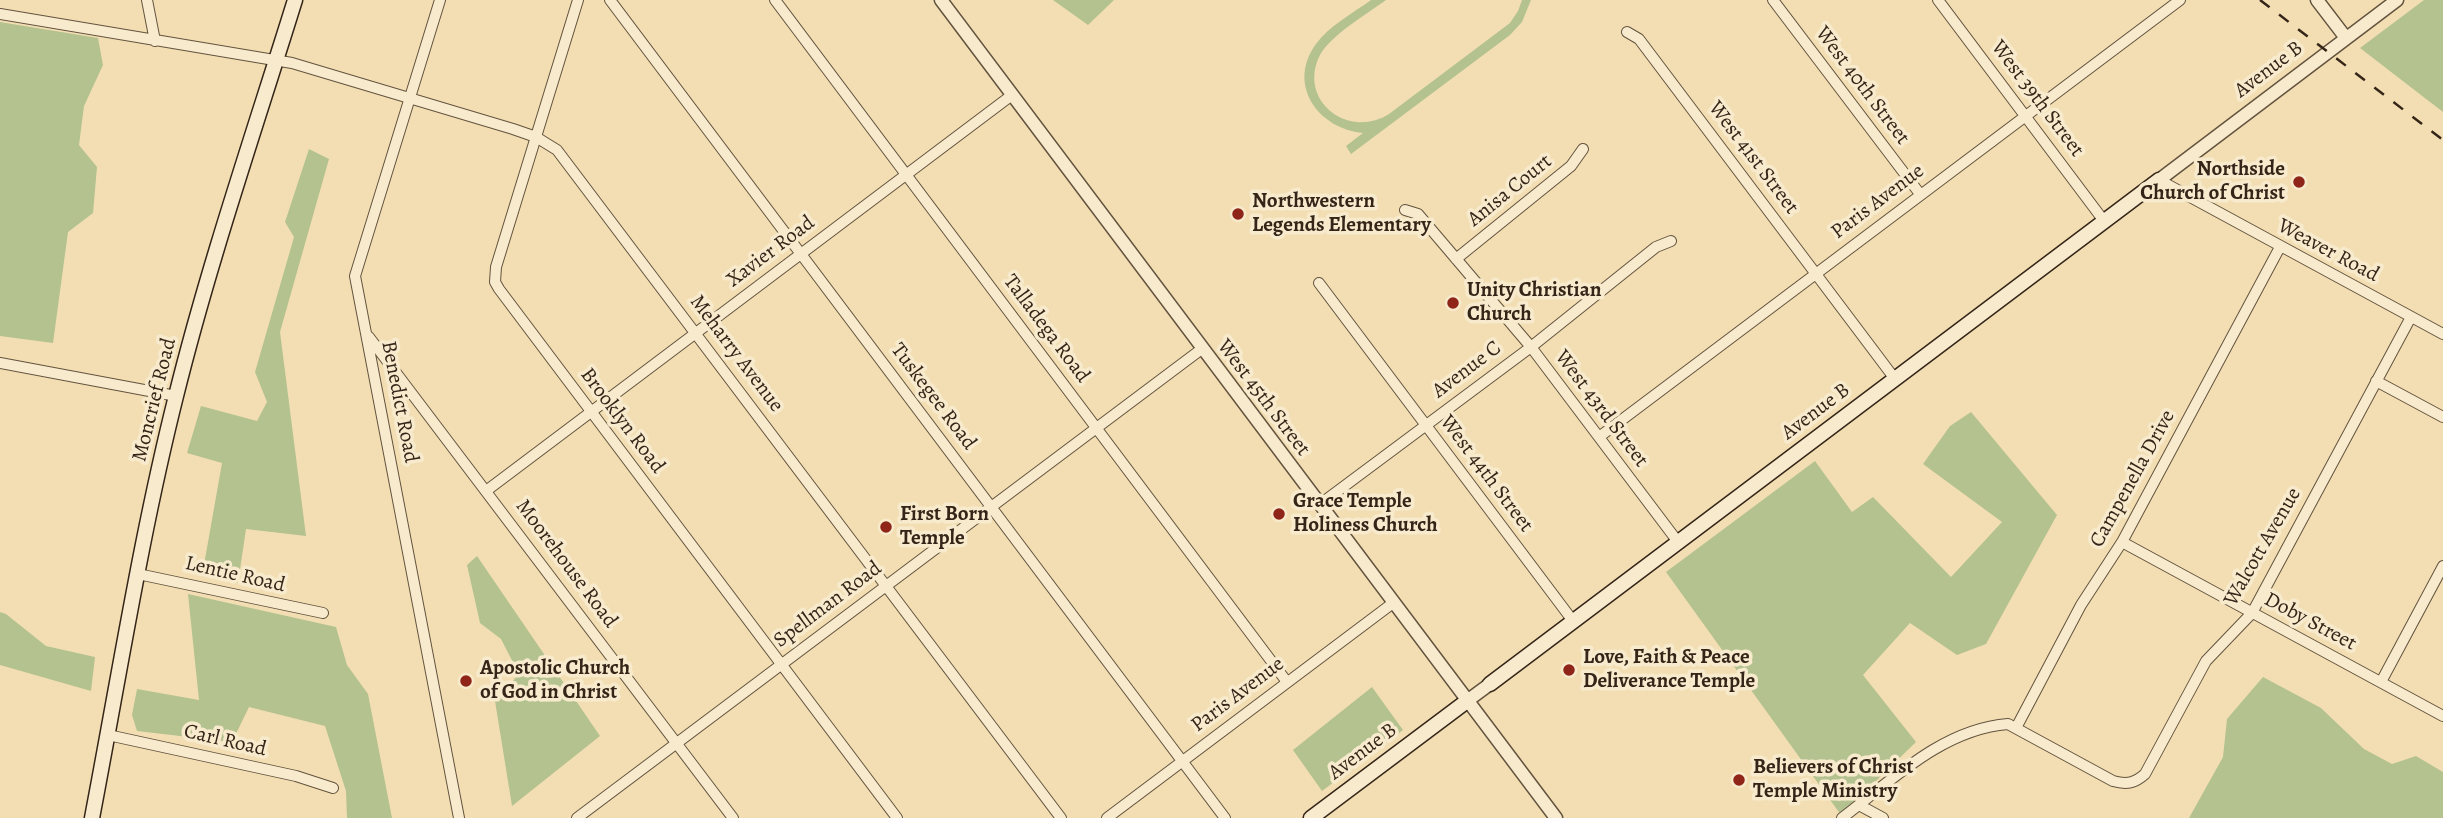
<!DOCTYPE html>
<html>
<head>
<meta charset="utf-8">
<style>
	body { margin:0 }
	canvas { display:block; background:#f2deb2 }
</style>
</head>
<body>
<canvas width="2443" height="818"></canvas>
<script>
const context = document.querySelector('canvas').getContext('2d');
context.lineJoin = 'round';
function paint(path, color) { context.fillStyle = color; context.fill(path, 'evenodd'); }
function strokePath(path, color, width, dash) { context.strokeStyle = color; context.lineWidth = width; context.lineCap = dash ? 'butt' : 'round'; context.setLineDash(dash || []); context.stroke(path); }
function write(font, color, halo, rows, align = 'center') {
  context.font = font + ' Alegreya,serif'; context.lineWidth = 7; context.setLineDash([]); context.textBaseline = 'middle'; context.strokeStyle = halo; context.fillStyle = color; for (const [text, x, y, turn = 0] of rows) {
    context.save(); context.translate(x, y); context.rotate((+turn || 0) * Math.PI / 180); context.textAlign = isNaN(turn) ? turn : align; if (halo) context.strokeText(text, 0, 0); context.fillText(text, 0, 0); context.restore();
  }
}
paint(new Path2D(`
	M1053 0H1114L1088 25Z
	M1371 0H1386C1367 14 1331 35 1320 55 1297 100 1348 140 1389 114L1510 23 1518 11 1522 0H1531L1522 22 1510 35 1351 154 1346 146 1363 133C1319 129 1286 85 1316 44 1329 26 1353 13 1371 0Z
	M2424 0H2443V112L2360 48Z
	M0 22 98 38 103 65 84 106 79 145 97 167 93 213 68 232 53 343 0 336Z
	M309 149 329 159 280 332 306 536 246 529 238 583 202 576 222 463 187 453 201 406 257 421 267 402 255 372 294 237 285 222Z
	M1971 412 2057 515 1986 644 1957 655 1910 623 1863 675 1916 742 1841 815 1666 572 1815 461 1852 512 1873 497 1951 577 2002 522 1923 464 1950 426Z
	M477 556 600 736 512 806 495 701 519 674 501 639 480 623 467 565Z
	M188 594 336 627 347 665 368 694 392 818H347L346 791 325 726 249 707 232 742 137 731 132 715 137 689 199 700Z
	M0 612 6 614 46 646 95 657 91 691 0 665Z
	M2263 677 2321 708 2364 749 2392 764 2416 756 2443 772V818H2189L2223 757 2227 719Z
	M1372 687 1403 730 1322 791 1293 750Z`), '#b4c290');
const minor = new Path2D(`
	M147 0 155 41
	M440 0 355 276 459 818
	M578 0 496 267 495 282 499 289 897 818
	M610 0 1225 818
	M775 0 1287 682
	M1773 0 1920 194
	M1938 0 2104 221
	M0 14 292 63 513 129 536 137 557 150 1061 818
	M1627 32 1639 39 1895 379
	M2159 180 2443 334
	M1405 210 1418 214 1531 347 1678 542
	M1456 259 1571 166 1583 149
	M1319 283 1573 621
	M369 337 733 818
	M0 363 176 396
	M2376 381 2443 417
	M1599 437 2180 0
	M486 491 1012 95
	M1319 505 1531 347 1656 247 1671 241
	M2122 542 2443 716
	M138 574 323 613
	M2381 682 2443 566
	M2016 728 2081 605 2122 542 2280 247
	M108 735 296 776 333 788
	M1859 805 1883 818
	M577 818 1203 348
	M1107 818 1393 603
	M1842 818C1892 780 1943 729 2008 724L2113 781C2127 785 2135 783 2145 774L2206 661 2252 613 2411 317`);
const tertiary = new Path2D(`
	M941 0 1556 818
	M2317 0 2346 38
	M2159 180 2397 0
	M1467 701 1490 684`);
const secondary = new Path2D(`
	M1490 684 2159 180
	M92 818C119 677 141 535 176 396 209 263 254 132 295 0
	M1311 818 1467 701`);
strokePath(minor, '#64533e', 12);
strokePath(tertiary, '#64533e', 15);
strokePath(secondary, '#342518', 17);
strokePath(minor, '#f7eacd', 10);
strokePath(tertiary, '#f7eacd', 12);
strokePath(secondary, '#f7eacd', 14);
strokePath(new Path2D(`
	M2260 0 2443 140`), '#342518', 2.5, [12, 12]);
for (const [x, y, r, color] of [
	[2299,182,7,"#8f2418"],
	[1238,214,7,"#8f2418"],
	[1453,303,7,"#8f2418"],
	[1279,514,7,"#8f2418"],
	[886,527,7,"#8f2418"],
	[1569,670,7,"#8f2418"],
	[466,681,7,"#8f2418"],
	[1739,780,7,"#8f2418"]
]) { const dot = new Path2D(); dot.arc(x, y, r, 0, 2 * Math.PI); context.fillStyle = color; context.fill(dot); strokePath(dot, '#f7eacd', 2.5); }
write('21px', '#342518', '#f7eacd', [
	["Avenue B",2269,70,-37],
	["West 40th Street",1862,86,53],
	["West 39th Street",2037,99,53],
	["West 41st Street",1753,158,53],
	["Anisa Court",1510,191,-39],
	["Paris Avenue",1878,202,-37],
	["Weaver Road",2328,251,28],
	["Xavier Road",771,252,-37],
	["Talladega Road",1046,329,53],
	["Meharry Avenue",736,354,53],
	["Avenue C",1467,370,-37],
	["Tuskegee Road",933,397,53],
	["West 45th Street",1263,398,53],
	["Moncrief Road",155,400,-76],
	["Benedict Road",399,402,79],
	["West 43rd Street",1601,409,53],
	["Avenue B",1816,412,-37],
	["Brooklyn Road",622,421,53],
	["West 44th Street",1486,474,53],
	["Campenella Drive",2133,479,-61],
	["Walcott Avenue",2263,547,-60],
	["Moorehouse Road",566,564,53],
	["Lentie Road",235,575,13],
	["Spellman Road",828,605,-37],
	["Doby Street",2310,622,28],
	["Paris Avenue",1238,695,-37],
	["Carl Road",225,741,13],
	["Avenue B",1363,752,-37]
]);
write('bold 21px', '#342518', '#f7eacd', [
	["Northside",2285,170,"right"],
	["Church of Christ",2285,194,"right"],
	["Northwestern",1252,202],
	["Legends Elementary",1252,226],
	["Unity Christian",1467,291],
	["Church",1467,315],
	["Grace Temple",1293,502],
	["Holiness Church",1293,526],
	["First Born",900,515],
	["Temple",900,539],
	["Love, Faith & Peace",1583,658],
	["Deliverance Temple",1583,682],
	["Apostolic Church",480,669],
	["of God in Christ",480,693],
	["Believers of Christ",1753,768],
	["Temple Ministry",1753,792]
], 'left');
</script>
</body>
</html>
